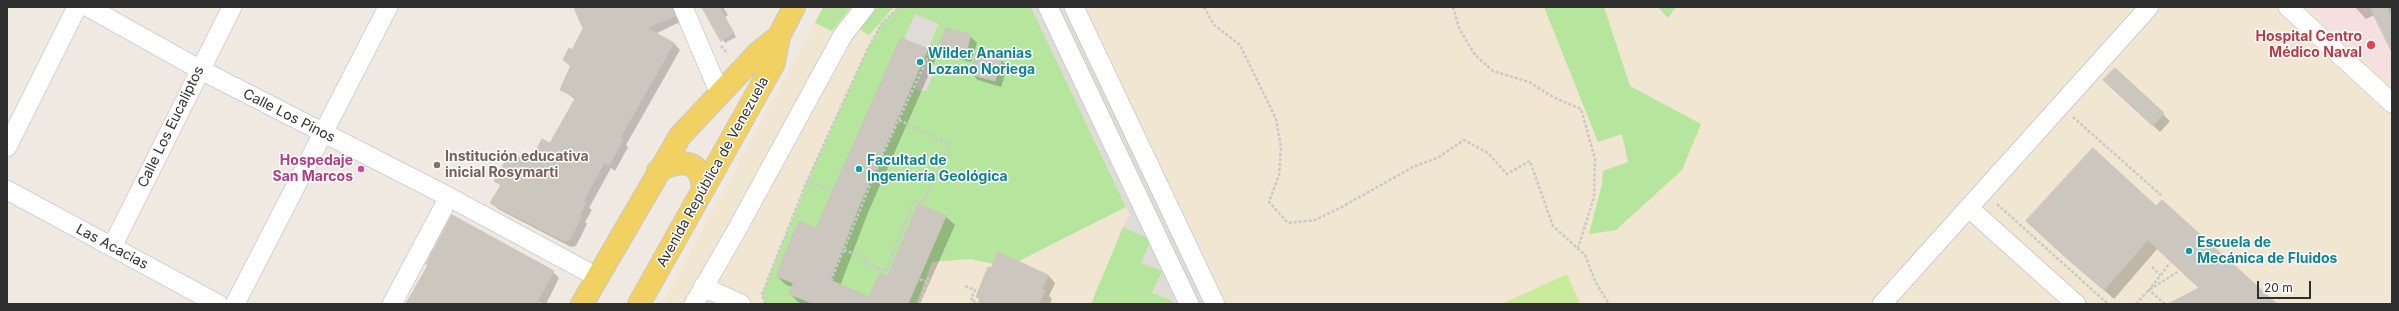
<!DOCTYPE html>
<html>
<head>
<meta charset="utf-8">
<style>
	body { margin:0 }
	#map { position:relative; width:2399px; height:311px; overflow:hidden; background:#efe9e1; font-family:Inter,sans-serif }
	canvas { display:block }
	.frame { position:absolute; inset:0; border:8px solid #2e2e2e; pointer-events:none }
	.scale { position:absolute; left:2257px; top:281px; width:54px; height:18px; box-sizing:border-box; border:2px solid #2e2e2e; border-top:0; padding-left:5px; font-size:12px; line-height:14px; white-space:nowrap; color:#2e2e2e; -webkit-text-stroke:3px #fff; paint-order:stroke }
</style>
</head>
<body>
<div id="map">
<canvas width="2399" height="311"></canvas>
<div class="frame"></div>
<div class="scale">20 m</div>
</div>
<script>
const context = document.querySelector('canvas').getContext('2d');
context.lineJoin = 'round';
function paint(path, color) { context.fillStyle = color; context.fill(path, 'evenodd'); }
function strokePath(path, color, width, dash) { context.strokeStyle = color; context.lineWidth = width; context.lineCap = dash ? 'butt' : 'round'; context.setLineDash(dash || []); context.stroke(path); }
function write(font, color, halo, rows, align = 'center') {
  context.font = font + ' Inter,sans-serif'; context.lineWidth = 3; context.setLineDash([]); context.textBaseline = 'middle'; context.strokeStyle = halo; context.fillStyle = color; for (const [text, x, y, turn = 0] of rows) {
    context.save(); context.translate(x, y); context.rotate((+turn || 0) * Math.PI / 180); context.textAlign = isNaN(turn) ? turn : align; if (halo) context.strokeText(text, 0, 0); context.fillText(text, 0, 0); context.restore();
  }
}
paint(new Path2D(`
	M823 7H2308L2392 83V304H662Z`), '#f0e6d1');
paint(new Path2D(`
	M2308 7H2392V83Z`), '#f5dfe0');
paint(new Path2D(`
	M823 7H851L832 31 815 23Z
	M877 7H894L869 35 859 29Z
	M899 7H1031L1126 207 1007 267 970 259 932 262 916 304H765L762 294 810 175 868 48 882 23Z
	M1544 7H1604L1630 86 1701 124 1682 170 1616 230 1589 234 1602 184 1603 171 1628 162 1622 134 1598 142Z
	M1658 7H1676L1668 18Z
	M1123 227 1151 239 1162 271 1152 293 1171 300 1173 304H1091Z`), '#b6e59e');
paint(new Path2D(`
	M1567 274 1580 304H1502Z`), '#c9ec9a');
paint(new Path2D(`
	M1031 7H1066L1207 304H1173L1171 300 1153 293 1162 271 1141 263 1151 239 1123 227 1130 215Z
	M915 14 939 24 928 49 904 39Z
	M926 61 937 66 926 91H921L915 89Z`), '#dfdcd8');
paint(new Path2D(`
	M575 7H674L680 22 655 34 674 43 680 50 626 145 628 147 615 171 611 168 589 208 592 210 585 222 587 224 576 246 571 247 498 209 492 203 501 186 496 180 522 161 534 158 550 145 576 100 561 89 571 67 564 60 573 51 585 29Z
	M703 7H723L728 15 725 17 736 37 725 43Z
	M2355 7H2391L2392 46 2374 15 2366 19Z
	M970 36 977 43 971 62 947 56 940 49Z
	M927 50 936 58 867 215 840 286 869 298 888 277 918 205 946 217 955 225 920 304H803L798 302 790 293 792 287 786 285 777 276 817 229Z
	M1001 60 1008 66 1001 87 978 80 971 73Z
	M2115 69 2170 121 2160 132 2111 87Z
	M2156 208 2275 304H2170L2201 289 2158 248 2114 299 2036 230Z
	M427 264 553 272 559 278 546 304 539 302 538 304H405L429 266Z
	M1048 275 1055 283 1049 296 1052 299 1050 304H979L980 300 977 296Z`), '#0003');
const building = new Path2D(`
	M574 7H672L675 16 647 28 674 43 620 138 623 140 609 165 604 163 583 202 586 203 579 216 581 217 570 240 564 241 490 203 501 185 494 181 510 153 522 159 526 152 533 156 542 139 550 143 576 97 560 90 571 65 563 60 569 48 572 50 583 29Z
	M702 7H719L734 33 721 41Z
	M2370 7H2387L2392 18V52Z
	M946 28 971 35 965 56 939 49Z
	M901 38 928 49 859 206 830 280 869 297 880 273 888 276 918 204 946 216 908 304H814L789 294 793 283 776 276 799 221 816 228Z
	M977 51 1002 59 995 81 970 74Z
	M2115 68 2164 113 2153 126 2103 80Z
	M2093 148 2156 206 2162 200 2277 304H2168L2199 288 2148 240 2104 290 2071 262 2026 221Z
	M452 215 554 271 536 304H406L428 265 426 264Z
	M998 252 1048 275 1042 289 1045 290 1039 304H978L980 298 976 297 988 267 991 268Z`);
paint(building, '#cbc7bf');
strokePath(building, '#cbc5ba', 1);
const minor = new Path2D(`
	M88 7 199 69 449 197 597 277
	M683 7 720 94
	M1048 7 1189 304
	M1074 7 1215 304
	M2288 7 2392 103
	M7 147 77 7
	M7 190 218 304
	M1969 208 2076 304
	M112 247 232 7
	M703 287 741 304
	M235 304 388 7
	M392 304 449 197
	M694 304 735 233 843 35 865 7
	M1882 304 2149 7`);
const major = new Path2D(`
	M658 171C680 159 701 158 703 189
	M582 304 680 136 759 52 779 36
	M639 304 774 63 779 36 794 7`);
strokePath(minor, '#b4b7c1', 20);
strokePath(major, '#c9c9c9', 24);
strokePath(new Path2D(`
	M1204 7 1214 25 1240 45 1276 119 1281 148 1279 175 1269 202 1288 223 1315 220 1340 208 1413 167 1439 157 1464 140 1488 153 1507 174 1530 161 1553 226 1585 255 1595 281 1609 304
	M1453 7 1459 28 1475 55 1493 71 1529 82 1553 97 1581 109 1595 159 1594 197 1578 248
	M721 46 728 54
	M931 49 942 42
	M2073 117 2162 196
	M899 120 949 144 924 202 914 201 887 267 927 282
	M807 181 828 189
	M1997 204 2108 304
	M844 250 865 258V263L886 271 887 267
	M2152 267 2160 275
	M831 281 882 156 933 46 930 44
	M965 286 975 290 971 299 975 300 973 304
	M765 304 762 294 807 181 868 48 882 23 899 7
	M919 304 929 277
	M2136 304 2149 290 2179 271
	M2165 304 2149 290 2170 263`), '#c9c9c9', 2.5, [3, 2]);
strokePath(minor, '#fff', 19);
strokePath(major, '#f2d163', 22);
for (const [x, y, r, color] of [
	[2371,45,5,"#e0444e"],
	[920,62,4,"#0f9aa8"],
	[437,165,4,"#8d6e63"],
	[361,169,4,"#d1479c"],
	[859,169,4,"#0f9aa8"],
	[2189,251,4,"#0f9aa8"]
]) { const dot = new Path2D(); dot.arc(x, y, r, 0, 2 * Math.PI); context.fillStyle = color; context.fill(dot); strokePath(dot, '#fff', 1.5); }
write('bold 14px', '#be3a42', '#fff', [
	["Hospital Centro",2362,37],
	["Médico Naval",2362,53]
], 'right');
write('bold 14px', '#0d838f', '#fff', [
	["Wilder Ananias",928,54],
	["Lozano Noriega",928,70],
	["Facultad de",867,161],
	["Ingeniería Geológica",867,177],
	["Escuela de",2197,243],
	["Mecánica de Fluidos",2197,259]
], 'left');
write('14px', '#2e2e2e', '#fff', [
	["Calle Los Pinos",289,116,27],
	["Calle Los Eucaliptos",171,127,-64],
	["Avenida República de Venezuela",713,172,-61],
	["Las Acacias",112,247,28]
]);
write('bold 14px', '#785e54', '#fff', [
	["Institución educativa",445,157],
	["inicial Rosymarti",445,173]
], 'left');
write('bold 14px', '#b23c85', '#fff', [
	["Hospedaje",353,161],
	["San Marcos",353,177]
], 'right');
</script>
</body>
</html>
